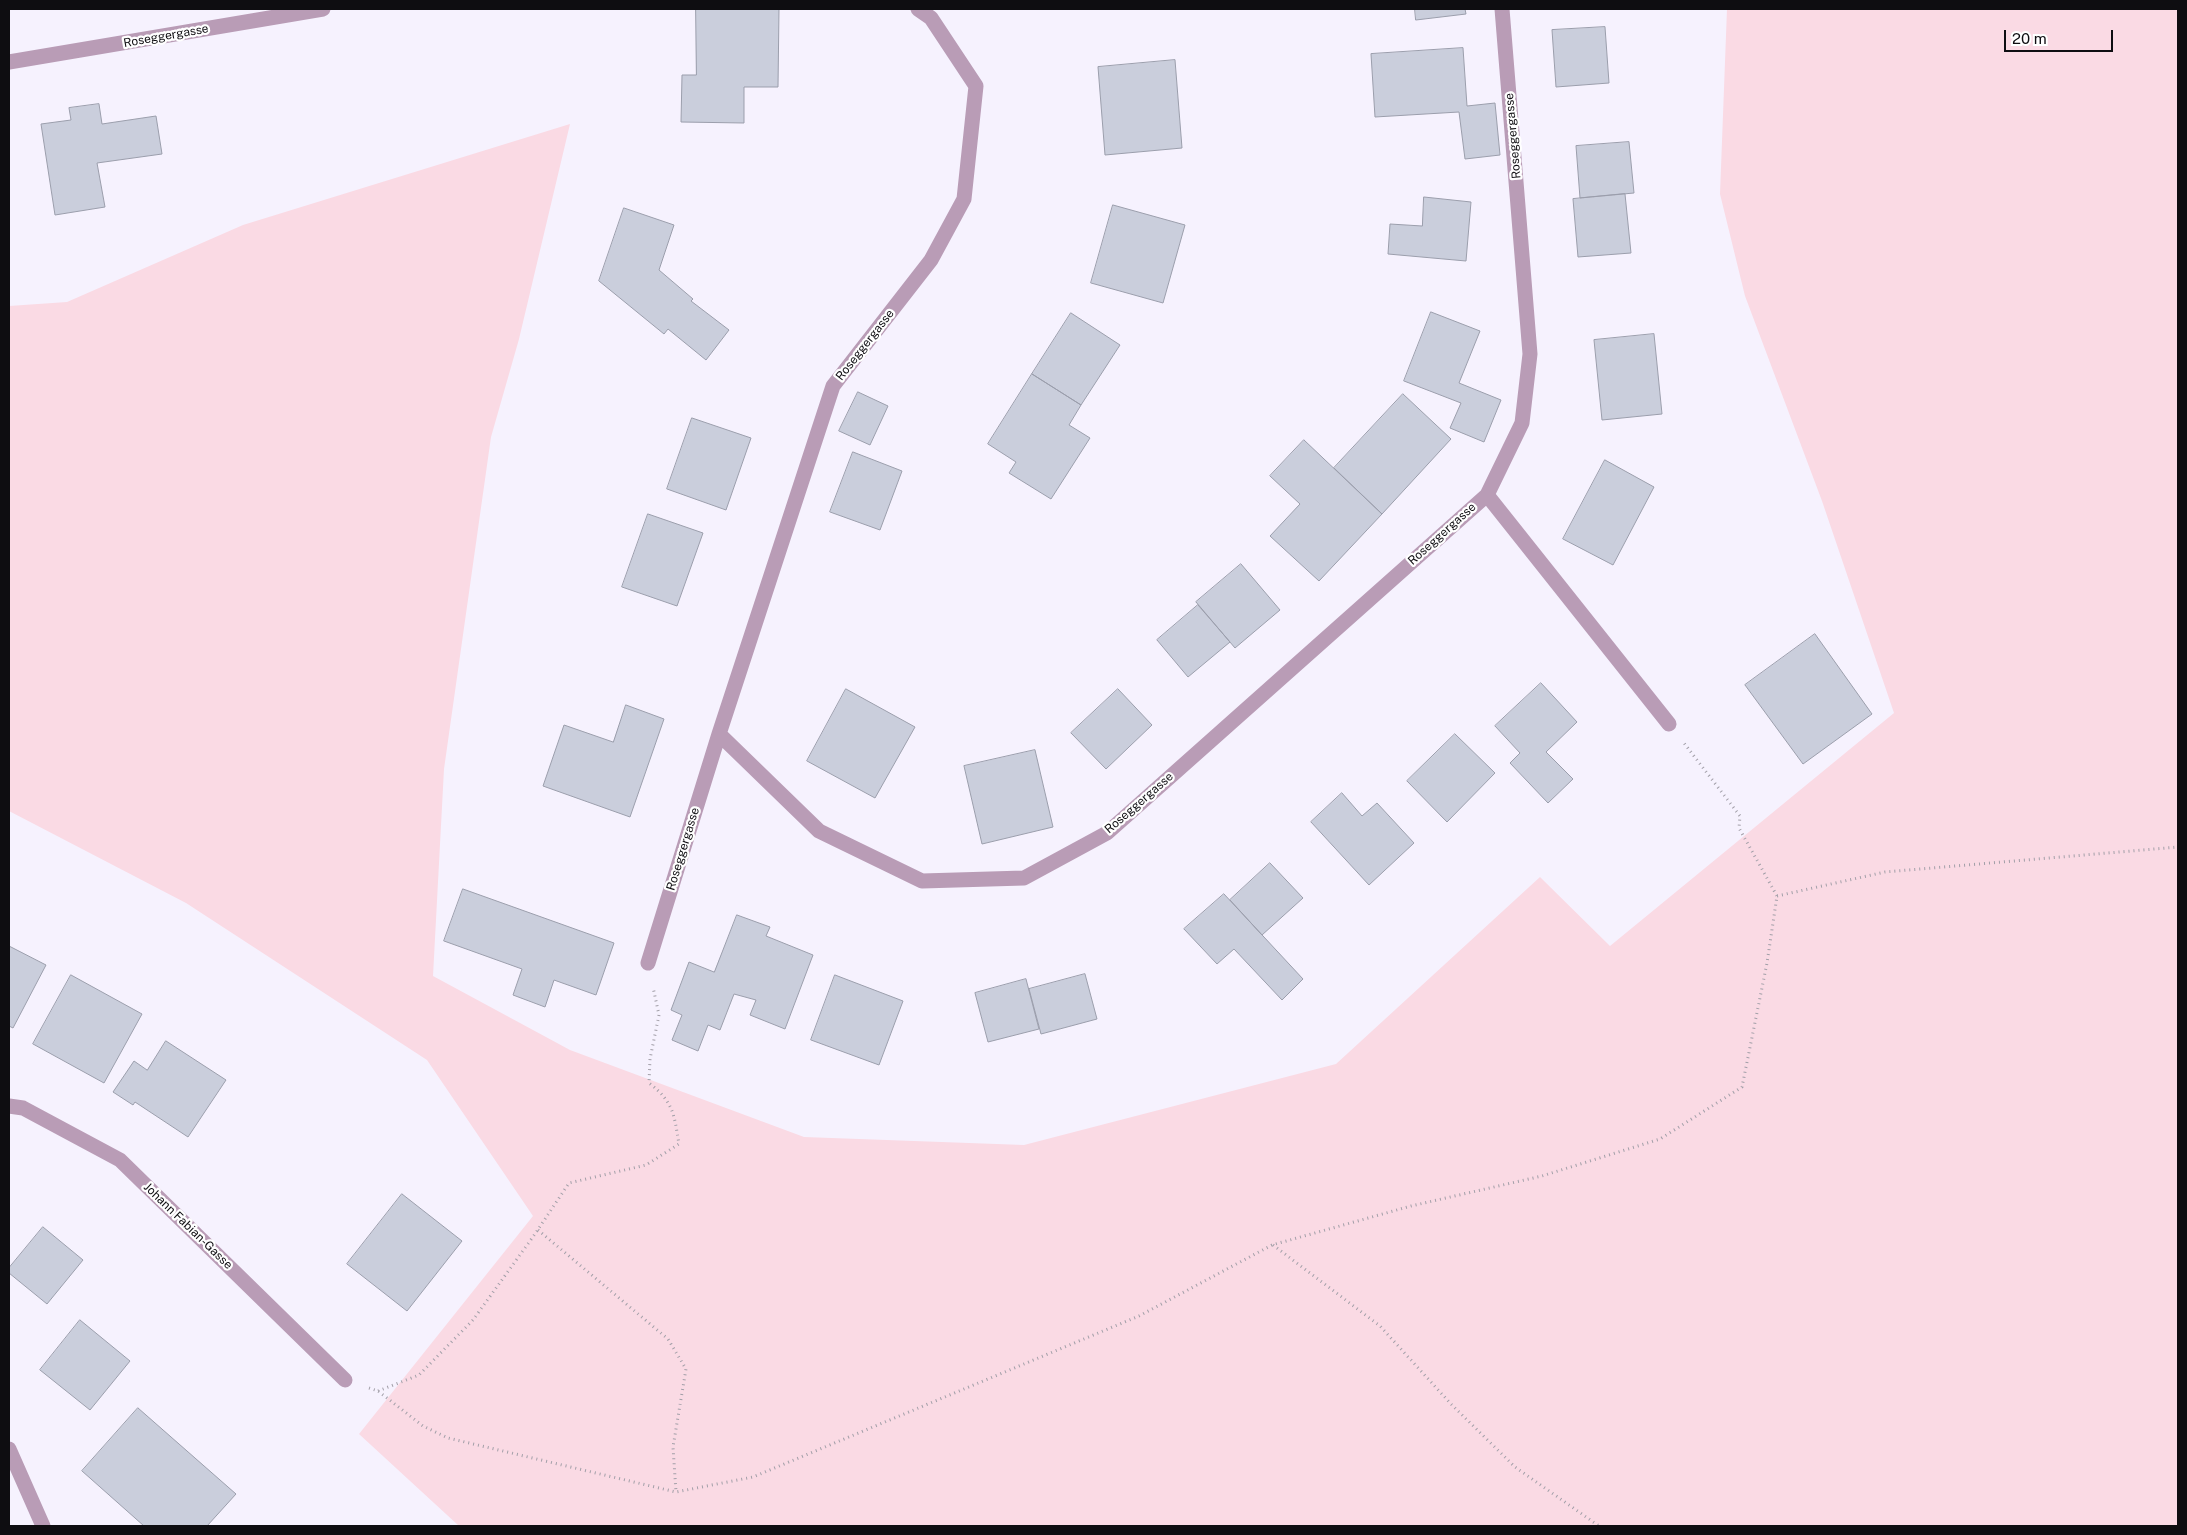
<!DOCTYPE html>
<html>
<head>
<meta charset="utf-8">
<style>
	body { margin:0 }
	#map { position:relative; width:2187px; height:1535px; overflow:hidden; background:#f6f2fe; font-family:"Public Sans",sans-serif }
	canvas { display:block }
	.frame { position:absolute; inset:0; border:10px solid #0e0d11; pointer-events:none }
	.scale { position:absolute; left:2004px; top:30px; width:109px; height:22px; box-sizing:border-box; border:2px solid #0e0d11; border-top:0; padding-left:6px; font-size:15px; line-height:18px; white-space:nowrap; color:#0e0d11; -webkit-text-stroke:4px #fff; paint-order:stroke }
</style>
</head>
<body>
<div id="map">
<canvas width="2187" height="1535"></canvas>
<div class="frame"></div>
<div class="scale">20 m</div>
</div>
<script>
const context = document.querySelector('canvas').getContext('2d');
context.lineJoin = 'round';
function paint(path, color) { context.fillStyle = color; context.fill(path, 'evenodd'); }
function strokePath(path, color, width, dash) { context.strokeStyle = color; context.lineWidth = width; context.lineCap = dash ? 'butt' : 'round'; context.setLineDash(dash || []); context.stroke(path); }
function write(font, color, halo, rows, align = 'center') {
  context.font = font + ' "Public Sans",sans-serif'; context.lineWidth = 4.5; context.setLineDash([]); context.textBaseline = 'middle'; context.strokeStyle = halo; context.fillStyle = color; for (const [text, x, y, turn = 0] of rows) {
    context.save(); context.translate(x, y); context.rotate((+turn || 0) * Math.PI / 180); context.textAlign = isNaN(turn) ? turn : align; if (halo) context.strokeText(text, 0, 0); context.fillText(text, 0, 0); context.restore();
  }
}
paint(new Path2D(`
	M1727 9H2178V1526H459L359 1434 533 1216 427 1060 186 903 9 811V306L67 302 243 225 570 124 519 339 491 437 444 769 433 976 570 1050 804 1137 1024 1145 1336 1064 1540 877 1610 946 1894 713 1822 501 1745 296 1720 194Z`), '#fadae4');
const building = new Path2D(`
	M696 9H779L778 87H744V123L681 122 682 75H696Z
	M1415 9H1465L1466 14 1416 20Z
	M1605 27 1609 83 1556 87 1552 30Z
	M1463 48 1467 106 1495 103 1500 155 1465 159 1459 112 1375 117 1371 54Z
	M1175 60 1182 148 1105 155 1098 67Z
	M99 104 102 124 156 116 162 154 97 163 105 207 55 215 41 124 71 120 69 108Z
	M1629 142 1634 193 1580 198 1576 146Z
	M1625 194 1631 253 1578 257 1573 199Z
	M1424 197 1471 202 1466 261 1388 254 1390 224 1422 226Z
	M1113 205 1185 225 1163 303 1091 283Z
	M624 208 674 225 659 270 693 299 691 301 729 330 706 360 668 329 664 334 599 281Z
	M1431 312 1480 331 1459 383 1501 400 1484 442 1450 428 1461 403 1404 381Z
	M1071 313 1120 345 1081 405 1032 374Z
	M1654 334 1662 414 1602 420 1594 340Z
	M1032 374 1081 405 1069 425 1090 438 1051 499 1009 473 1016 462 988 444Z
	M858 392 888 406 870 445 839 431Z
	M1403 394 1451 439 1382 514 1334 468Z
	M692 418 751 438 726 510 667 489Z
	M1304 440 1382 514 1319 581 1270 536 1300 504 1270 476Z
	M853 452 902 471 880 530 830 512Z
	M1605 460 1654 487 1613 565 1563 539Z
	M648 514 703 533 677 606 622 587Z
	M1241 564 1280 610 1235 648 1196 602Z
	M1198 605 1230 642 1188 677 1157 640Z
	M1815 634 1872 714 1803 764 1745 685Z
	M1541 683 1577 722 1546 752 1573 779 1548 803 1510 763 1520 753 1495 726Z
	M846 689 915 727 875 798 807 761Z
	M1118 689 1152 725 1106 769 1071 733Z
	M626 705 664 719 630 817 543 786 564 725 613 742Z
	M1455 734 1495 773 1447 822 1407 781Z
	M1035 750 1053 827 982 844 964 766Z
	M1342 793 1362 816 1377 803 1414 843 1369 885 1311 822Z
	M1270 863 1303 898 1262 935 1230 900Z
	M463 889 614 943 596 995 554 980 545 1007 513 995 522 969 444 941Z
	M1224 894 1303 979 1282 1000 1234 949 1217 964 1184 929Z
	M737 915 770 927 766 936 813 955 785 1029 750 1015 756 1000 734 994 720 1030 708 1025 698 1051 672 1040 682 1015 671 1010 689 962 714 972Z
	M9 946 46 965 13 1028 9 1026Z
	M1085 974 1097 1019 1041 1034 1029 989Z
	M71 975 142 1014 104 1083 33 1044Z
	M835 975 903 1001 879 1065 811 1040Z
	M1026 979 1039 1029 988 1042 975 993Z
	M166 1041 226 1080 188 1137 135 1102 133 1105 113 1092 134 1061 147 1070Z
	M402 1194 462 1241 407 1311 347 1264Z
	M43 1227 83 1260 47 1304 9 1273V1268Z
	M80 1320 130 1361 90 1410 40 1370Z
	M138 1408 236 1494 207 1526H144L82 1471Z`);
paint(building, '#cacedc');
strokePath(building, '#9b9eac', 1);
strokePath(new Path2D(`
	M1777 896 1885 872 2178 847
	M538 1230 668 1339 686 1369 673 1447 676 1492
	M1273 1245 1380 1326 1451 1404 1515 1467 1599 1526
	M369 1388 378 1391 423 1426 448 1438 676 1492 753 1477 1139 1316 1272 1245 1411 1206 1542 1176 1660 1139 1742 1087 1767 963 1777 896 1739 828 1740 816 1684 743
	M378 1391 419 1375 473 1320 535 1234 569 1183 646 1165 679 1144C674 1115 674 1102 649 1083L650 1059 659 1015 653 987`), '#a29fa8', 3, [1, 4]);
strokePath(new Path2D(`
	M9 62 323 9
	M1487 495 1669 724
	M719 734 819 831 922 881 1024 878 1107 833 1487 495 1522 423 1530 354 1502 9
	M648 963 719 734 833 386 931 260 964 199 976 86 931 18 918 9
	M9 1106 23 1108 120 1160 345 1380
	M9 1449 43 1526`), '#b99cb6', 15);
write('12px', '#0e0d11', '#fff', [
	["Roseggergasse",166,36,-10],
	["Roseggergasse",1513,136,-95],
	["Roseggergasse",865,345,-52],
	["Roseggergasse",1442,534,-42],
	["Roseggergasse",1139,803,-41],
	["Roseggergasse",683,849,-73],
	["Johann Fabian-Gasse",188,1226,44]
]);
</script>
</body>
</html>
